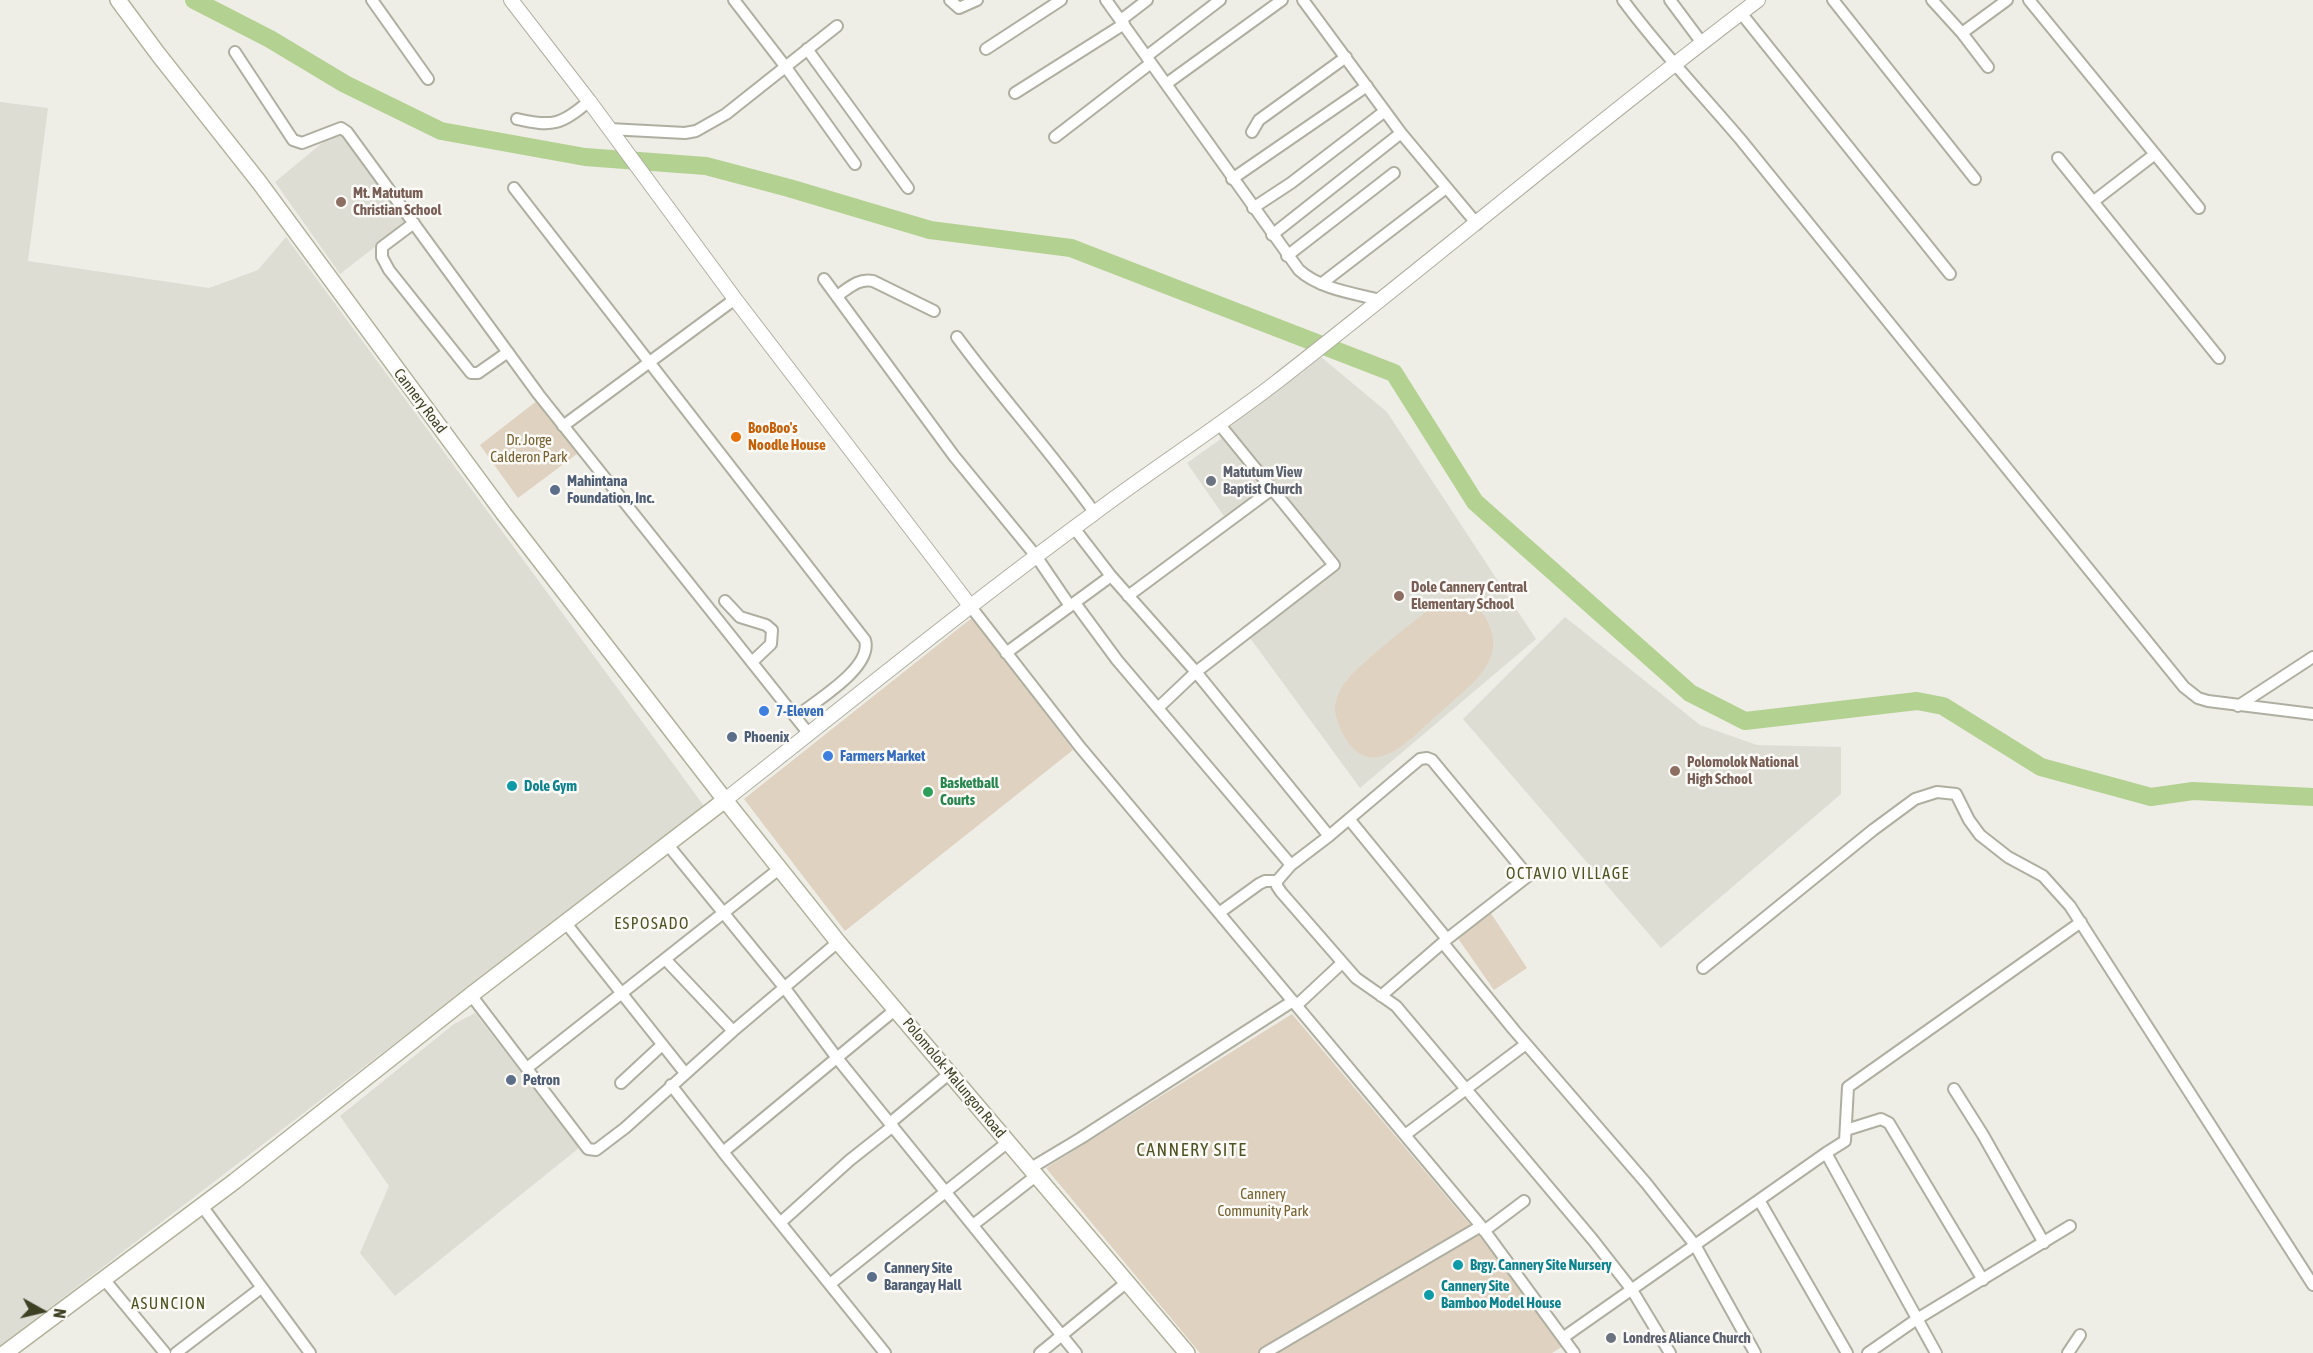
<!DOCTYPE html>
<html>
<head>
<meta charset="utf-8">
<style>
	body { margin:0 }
	#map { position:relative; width:2313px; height:1353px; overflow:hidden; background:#eeede6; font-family:"Asap Condensed",sans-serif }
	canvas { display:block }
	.north { position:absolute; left:12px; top:1281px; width:60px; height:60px; -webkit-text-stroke:4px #fbfaf7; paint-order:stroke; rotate:98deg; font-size:16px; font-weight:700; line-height:24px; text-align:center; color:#3f4125 }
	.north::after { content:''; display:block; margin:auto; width:21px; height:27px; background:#3f4125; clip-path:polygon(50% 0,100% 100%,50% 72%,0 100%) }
</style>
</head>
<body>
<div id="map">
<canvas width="2313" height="1353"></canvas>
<div class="north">N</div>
</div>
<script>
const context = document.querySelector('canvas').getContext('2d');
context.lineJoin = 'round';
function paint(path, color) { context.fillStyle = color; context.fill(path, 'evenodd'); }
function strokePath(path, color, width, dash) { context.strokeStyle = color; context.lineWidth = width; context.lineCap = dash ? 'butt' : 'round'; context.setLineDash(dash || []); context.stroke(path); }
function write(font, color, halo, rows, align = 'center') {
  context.font = font + ' "Asap Condensed",sans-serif'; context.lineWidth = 5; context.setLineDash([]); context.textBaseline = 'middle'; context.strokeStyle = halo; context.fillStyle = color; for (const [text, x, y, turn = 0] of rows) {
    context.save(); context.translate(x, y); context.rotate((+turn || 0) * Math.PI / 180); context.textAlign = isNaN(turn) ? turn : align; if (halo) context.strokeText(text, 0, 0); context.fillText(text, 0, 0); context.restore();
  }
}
paint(new Path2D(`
	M0 102 48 108 28 261 209 288 258 270 286 237 704 806 0 1346Z
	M339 129 407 222 340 274 275 182Z
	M1321 357 1387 412 1536 639 1360 788 1242 627 1336 565 1228 426Z
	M1225 436 1267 489 1226 519 1187 463Z
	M1565 617 1700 725 1757 745 1841 747V794L1661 948 1463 719Z
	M475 1013 579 1148 395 1296 360 1253 389 1186 340 1116 454 1024Z`), '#deddd4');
paint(new Path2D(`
	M538 400 577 454 518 498 480 445Z
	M1452 596C1467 597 1478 605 1485 617 1508 655 1478 679 1453 701 1439 713 1425 726 1412 738 1386 760 1361 770 1342 732 1338 723 1333 712 1336 702 1338 693 1343 684 1349 678 1361 663 1437 600 1452 596Z
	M973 617 1073 750 845 931 744 799Z
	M1488 909 1527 968 1494 990 1455 934Z
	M1292 1014 1479 1235 1563 1346 1552 1353H1200L1046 1168Z`), '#dfd2c0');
strokePath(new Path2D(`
	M194 0 270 39 345 84 441 131 585 157 706 166 789 188 930 230 1071 248 1394 373 1475 502 1690 693 1745 721 1917 701 1943 706 2041 767 2151 797 2193 791 2313 797`), '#b3d190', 18);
const minor = new Path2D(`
	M372 0 428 79
	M734 0 785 66 855 164
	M950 0 959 8 977 0
	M1106 0 1299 270C1320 289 1353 293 1380 300
	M1303 0 1401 133 1477 224
	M1623 0C1659 49 1701 93 1741 140L2184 687 2198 698 2208 701 2313 714
	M1670 0 1702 43
	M1833 0 1975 179
	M1932 0 1962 33 1988 67
	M2029 0 2199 208
	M1741 13 1950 274
	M1121 20 1147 0
	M1962 33 2007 0
	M807 49 908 188
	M986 49 1061 0
	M235 52 293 140 302 143 341 128 347 132 539 395 809 734
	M1147 56 1220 0
	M1166 84 1282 0
	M1015 93 1124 24
	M517 119C552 127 562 125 589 101
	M609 129 685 133 696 131 726 114 837 26
	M1252 132 1259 120 1346 57
	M1055 137 1151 63
	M2058 158 2219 358
	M1232 179 1367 86
	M514 188 865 640C873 668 815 701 796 717
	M2094 201 2155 154
	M1253 208 1291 183 1385 111
	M414 223 382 247V257L389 270 471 373H478L508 352
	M1272 235 1401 133
	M1287 256 1394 173
	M824 279 954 456 1036 556 1070 606
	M1321 284 1446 188
	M837 296C849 288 858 278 873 281L934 311
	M957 337C1001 397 1051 452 1094 512
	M563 426 735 299
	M1074 528 1111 576 1196 672 1329 836
	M1128 596 1271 490
	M725 601 740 617 766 625 772 630 771 644 752 662
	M1075 603 1117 660 1291 865
	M971 607 1080 747 1481 1226 1574 1353
	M1006 653 1111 576
	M2238 706 2313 657
	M1158 708 1196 672 1334 565 1220 425
	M1349 819 1447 939
	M668 845 784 987 837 1058 1076 1353
	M1277 881V886L1281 892 1356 978 1396 1006 1593 1240 1632 1290 1670 1353
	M1277 881 1291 865 1329 836 1420 759 1427 758 1432 760 1528 876 1447 939 1381 996
	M1219 913 1259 884 1265 881H1277
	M565 922 685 1073
	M1443 943 1514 1030 1646 1183 1695 1245 1755 1353
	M665 959 733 1031
	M1703 968 1873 830 1915 799 1937 792 1956 794 1969 820 1980 835 2008 857 2043 876 2070 906 2313 1285
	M471 995 588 1149 596 1150 625 1128 733 1031 838 942
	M1297 1005 1342 963
	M527 1068 779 869
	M621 1083 662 1045
	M671 1085 723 1152
	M1954 1089 1983 1135 2044 1243
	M890 1123 950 1073
	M1846 1130 1881 1119 1889 1123 1983 1280
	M1405 1135 1526 1044
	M1826 1153 1845 1141 1848 1087 2081 922
	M1031 1168 1081 1138 1293 1001
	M1759 1200 1847 1353
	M202 1206 310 1353
	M780 1223 850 1160 893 1126
	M973 1225 1037 1175
	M1484 1231 1524 1201
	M103 1278 165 1353
	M830 1284 1008 1142
	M1564 1337 1826 1153 1936 1353
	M176 1353 261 1288
	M885 1353 723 1152 896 1009
	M1040 1353 1127 1282
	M1265 1353 1481 1226
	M1868 1353 1917 1319 2070 1226
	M2068 1353 2080 1335`);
const tertiary = new Path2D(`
	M511 0 589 101 735 299 971 607
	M725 800C847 704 967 606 1093 514 1153 469 1215 429 1274 384 1437 257 1594 124 1758 0`);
const secondary = new Path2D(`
	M118 0 158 54 259 182 504 514 725 800 838 942 1187 1353
	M5 1353 235 1181 471 995 725 800`);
strokePath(minor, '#afafa1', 14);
strokePath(tertiary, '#afafa1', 16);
strokePath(secondary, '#b1b19b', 18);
strokePath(minor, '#fff', 10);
strokePath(tertiary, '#fff', 14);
strokePath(secondary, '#fff', 15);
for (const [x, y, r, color] of [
	[341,202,6,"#8d6e63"],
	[736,437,6,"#e8710a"],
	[1211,481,6,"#6b7280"],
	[555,490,6,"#5c6f8a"],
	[1399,596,6,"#8d6e63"],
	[764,711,6,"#3f7fe0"],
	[732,737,6,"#5c6f8a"],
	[828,756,6,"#3f7fe0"],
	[1675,771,6,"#8d6e63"],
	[512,786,6,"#0f9aa8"],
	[928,792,6,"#2e9e5b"],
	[511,1080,6,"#5c6f8a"],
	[1458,1265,6,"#0f9aa8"],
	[872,1277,6,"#5c6f8a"],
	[1429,1295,6,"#0f9aa8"],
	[1611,1338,6,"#6b7280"]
]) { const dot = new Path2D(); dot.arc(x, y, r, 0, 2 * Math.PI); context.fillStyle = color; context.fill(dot); strokePath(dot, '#fbfaf7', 2); }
write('bold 15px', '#785e54', '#fbfaf7', [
	["Mt. Matutum",353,193],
	["Christian School",353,210],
	["Dole Cannery Central",1411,587],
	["Elementary School",1411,604],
	["Polomolok National",1687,762],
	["High School",1687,779]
], 'left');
write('15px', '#3f4125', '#fbfaf7', [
	["Cannery Road",420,401,53],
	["Polomolok-Malungon Road",954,1078,50]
]);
write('bold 15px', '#c56008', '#fbfaf7', [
	["BooBoo's",748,428],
	["Noodle House",748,445]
], 'left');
write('15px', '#77622f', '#fbfaf7', [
	["Dr. Jorge",529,440],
	["Calderon Park",529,457],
	["Cannery",1263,1194],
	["Community Park",1263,1211]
]);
write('bold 15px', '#5b616d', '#fbfaf7', [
	["Matutum View",1223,472],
	["Baptist Church",1223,489],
	["Londres Aliance Church",1623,1338]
], 'left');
write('bold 15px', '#4e5e75', '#fbfaf7', [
	["Mahintana",567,481],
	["Foundation, Inc.",567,498],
	["Phoenix",744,737],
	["Petron",523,1080],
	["Cannery Site",884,1268],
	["Barangay Hall",884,1285]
], 'left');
write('bold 15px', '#366cbe', '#fbfaf7', [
	["7-Eleven",776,711],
	["Farmers Market",840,756]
], 'left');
write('bold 15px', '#27864d', '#fbfaf7', [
	["Basketball",940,783],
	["Courts",940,800]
], 'left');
write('bold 15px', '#0d838f', '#fbfaf7', [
	["Dole Gym",524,786],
	["Brgy. Cannery Site Nursery",1470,1265],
	["Cannery Site",1441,1286],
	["Bamboo Model House",1441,1303]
], 'left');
context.letterSpacing = '1.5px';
write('16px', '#4f5321', '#fbfaf7', [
	["OCTAVIO VILLAGE",1568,874],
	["ESPOSADO",652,924],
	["ASUNCION",169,1304]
]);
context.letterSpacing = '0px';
context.letterSpacing = '1.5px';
write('18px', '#4f5321', '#fbfaf7', [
	["CANNERY SITE",1192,1150]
]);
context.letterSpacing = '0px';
</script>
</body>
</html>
